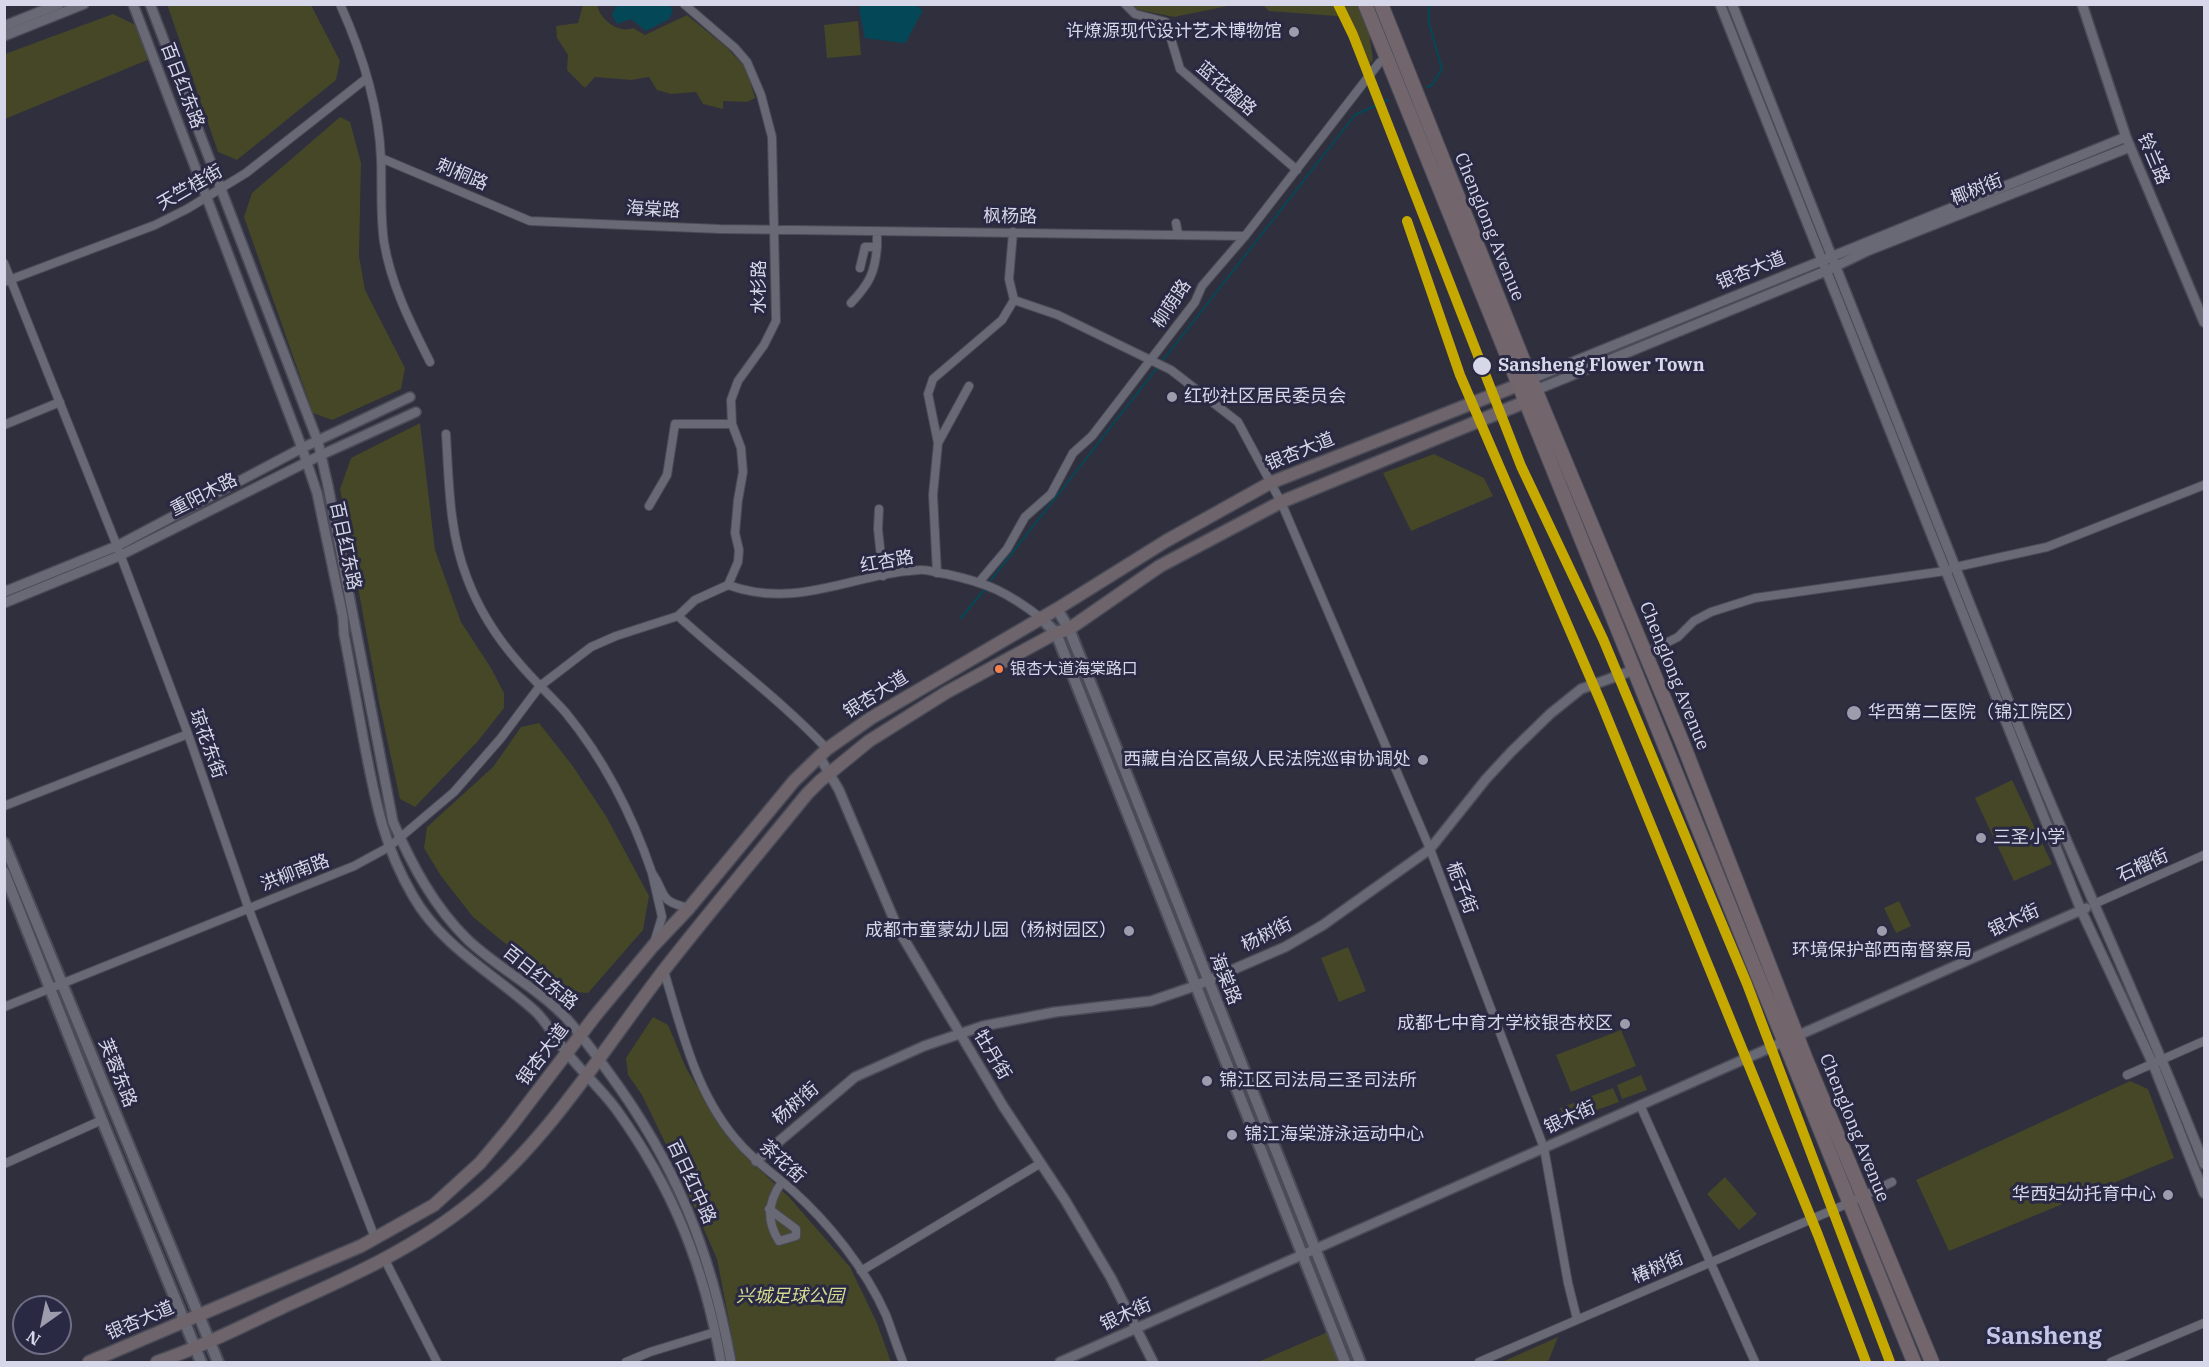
<!DOCTYPE html>
<html>
<head>
<meta charset="utf-8">
<style>
	body { margin:0 }
	#map { position:relative; width:2209px; height:1367px; overflow:hidden; background:#2f2f3e; font-family:"IBM Plex Serif",serif }
	canvas { display:block }
	.frame { position:absolute; inset:0; border:6px solid #d6d7e8; pointer-events:none }
	.north { position:absolute; left:12px; top:1295px; width:60px; height:60px; box-sizing:border-box; background:#292944; border:2px solid #6e6f86; border-radius:50%; rotate:213deg; font-size:16px; font-weight:700; line-height:24px; text-align:center; color:#d6d7e8 }
	.north::after { content:''; display:block; margin:auto; width:21px; height:27px; background:#9c9cac; clip-path:polygon(50% 0,100% 100%,50% 72%,0 100%) }
</style>
</head>
<body>
<div id="map">
<canvas width="2209" height="1367"></canvas>
<div class="frame"></div>
<div class="north">N</div>
</div>
<script>
const context = document.querySelector('canvas').getContext('2d');
context.lineJoin = 'round';
function paint(path, color) { context.fillStyle = color; context.fill(path, 'evenodd'); }
function strokePath(path, color, width, dash) { context.strokeStyle = color; context.lineWidth = width; context.lineCap = dash ? 'butt' : 'round'; context.setLineDash(dash || []); context.stroke(path); }
function write(font, color, halo, rows, align = 'center') {
  context.font = font + ' "IBM Plex Serif","Noto Sans SC",serif'; context.lineWidth = 6; context.setLineDash([]); context.textBaseline = 'middle'; context.strokeStyle = halo; context.fillStyle = color; for (const [text, x, y, turn = 0] of rows) {
    context.save(); context.translate(x, y); context.rotate((+turn || 0) * Math.PI / 180); context.textAlign = isNaN(turn) ? turn : align; if (halo) context.strokeText(text, 0, 0); context.fillText(text, 0, 0); context.restore();
  }
}
paint(new Path2D(`
	M167 4 311 5 340 61 336 80 237 160 218 152Z
	M583 5H597C600 19 618 34 633 28L645 35 687 15 726 47 746 68 755 98 747 102 723 101V109L703 104 696 92 671 94 657 90 649 77 631 80 595 77 585 88 567 70 568 55 557 38 556 26 578 23Z
	M1129 5H1233L1174 17 1135 9Z
	M1258 5H1358L1369 32 1373 60 1369 65 1348 15 1336 16 1269 11 1263 5Z
	M113 14 150 32 157 56 5 119V54Z
	M858 21 861 55 827 58 824 25Z
	M340 117 350 122 361 163 359 256 365 290 405 368 401 389 332 420 313 413 244 217 252 193Z
	M420 423 435 550 461 622 491 668 504 693V708L478 741 415 807 400 799 379 702 340 489 351 458Z
	M1434 454 1484 478 1493 496 1411 531 1383 473Z
	M539 723 572 765 606 816 649 896 643 930 588 993 563 991 473 917 441 876 424 848 427 827 493 767 521 727Z
	M2012 780 2052 864 2014 881 1975 798Z
	M1899 901 1911 926 1896 933 1884 908Z
	M1348 947 1366 991 1339 1002 1321 958Z
	M653 1017 668 1025 686 1068 717 1120 746 1157 789 1197 850 1267 877 1323 891 1362H737L717 1259 673 1159 642 1095 628 1075 626 1058Z
	M1621 1030 1636 1066 1571 1092 1556 1055Z
	M1641 1075 1647 1090 1622 1099 1617 1085Z
	M2130 1081 2148 1089 2174 1158 1949 1251 1916 1180Z
	M1613 1088 1619 1102 1594 1111 1589 1097Z
	M1584 1099 1590 1113 1565 1122 1560 1108Z
	M1725 1177 1757 1214 1739 1230 1707 1194Z
	M1330 1331 1342 1362H1258Z
	M1558 1337 1548 1362H1502Z`), '#454727');
paint(new Path2D(`
	M616 5H669L673 10 669 19 646 31 631 19 617 24 612 15Z
	M915 5 923 10 906 42 903 43 865 38 859 8 861 5Z`), '#044857');
strokePath(new Path2D(`
	M1427 87 1432 85 1442 69 1429 23V4
	M991 580 1355 115 1388 100
	M961 618 984 590`), '#044857', 2);
const minor = new Path2D(`
	M340 4C362 53 379 106 381 159 382 187 380 215 384 242 391 285 411 324 430 362
	M684 4 735 48 747 62 761 95 772 137 776 321 764 345 738 381 731 400 732 424 741 448 743 472 738 500 735 533 739 550 738 562 728 585
	M1125 4 1135 14 1166 22 1180 69 1297 170
	M381 158 530 221 720 229 1245 236
	M1176 223 1178 234
	M1013 232 1009 279 1014 300 1058 315 1171 370 1238 422 1281 502 1430 849 1544 1148 1568 1283 1577 1319
	M4 263 117 546 188 734 248 907 375 1238
	M860 268 865 247H877V231
	M4 282 155 225 187 209 246 173 367 78
	M851 303C869 284 875 273 877 247
	M4 425 60 402
	M446 434C449 482 449 532 467 578 479 610 497 638 519 663 534 681 551 696 566 713 606 762 632 814 652 873
	M938 443 928 394 933 379 1002 320 1014 300
	M649 506 667 475 675 424H732
	M879 509 878 529 883 576
	M937 573 933 495 938 443 969 386
	M980 581 1007 549 1025 517 1051 494 1073 453 1092 436 1195 302 1202 286 1245 236 1379 63 1387 57
	M728 585C798 610 851 574 919 570 927 569 937 573 946 574 988 583 1007 592 1041 618
	M678 616C727 661 781 700 827 749
	M1646 653 1678 637 1694 621 1711 612 1755 598 1945 571 1956 567 2047 547 2204 485
	M4 806 188 734
	M2094 904 2204 855
	M655 940 662 917 652 873C667 894 657 901 689 908
	M664 971C681 1028 695 1090 734 1137 751 1158 771 1172 791 1189 829 1223 865 1268 886 1315 892 1331 897 1347 903 1362
	M4 1007 354 866 389 847 454 792 501 738 540 686 591 647 616 636 678 616 695 600 728 585
	M2127 1075 2204 1041
	M1640 1105 1755 1362
	M4 1164 102 1120
	M769 1209 796 1229V1236L779 1241C766 1221 768 1201 782 1182
	M385 1260 437 1362
	M861 1271 1041 1163
	M626 1362 650 1352 715 1332
	M1479 1362 1849 1203 1892 1182
	M2111 1362 2204 1323`);
const tertiary = new Path2D(`
	M133 4 302 448 317 493 343 617 344 634C351 670 357 706 364 742 375 799 383 845 413 896 442 947 493 973 535 1011 548 1023 556 1041 568 1054 583 1073 601 1089 616 1109 673 1188 704 1266 721 1362
	M150 4 308 416 318 442 328 486 393 822C412 865 434 907 468 940 499 969 538 988 567 1019 582 1036 596 1055 609 1073 676 1164 711 1252 731 1362
	M1720 4 2081 910 2153 1064 2204 1193
	M1732 4C1828 246 1922 489 2020 730 2079 875 2147 1017 2204 1164
	M2082 4 2126 137 2204 322
	M4 26 59 4
	M4 36 84 4
	M1531 379 2126 137
	M1536 390 1826 271 1867 251 2130 147
	M4 592 117 546 302 448 410 397
	M4 603 119 556 321 455 416 412
	M819 756 839 790 898 929 1003 1106 1065 1200 1111 1278 1153 1362
	M756 1161 855 1077 924 1046 983 1026 1055 1012 1151 1001 1195 986 1285 947 1323 925 1430 849 1486 779 1511 752 1550 714 1581 689 1634 670
	M1060 1362 2086 908`);
const secondary = new Path2D(`
	M1057 609 1069 629 1360 1362
	M1041 618 1056 633 1345 1362
	M4 843 218 1362
	M4 872 102 1120 201 1362`);
const primary = new Path2D(`
	M89 1362 361 1246 434 1205 480 1163 511 1126 595 1016 653 946 689 908 794 781 827 749 871 718 1057 609 1166 541 1270 483 1526 382
	M157 1362C201 1347 243 1326 285 1306 352 1276 417 1247 474 1200 550 1138 605 1047 664 970 710 911 759 853 807 794L820 781 869 741 947 692 1056 633 1069 629 1160 566 1281 502 1525 402 1531 396`);
const trunk = new Path2D(`
	M1365 4 1914 1362
	M1381 4 1525 365 1683 744 1805 1057 1932 1362`);
strokePath(minor, '#4a4b57', 10);
strokePath(tertiary, '#4a4b57', 12);
strokePath(secondary, '#4a4b57', 14);
strokePath(primary, '#4a4b57', 15);
strokePath(trunk, '#4a4b57', 16);
strokePath(minor, '#686974', 8);
strokePath(tertiary, '#686974', 9);
strokePath(secondary, '#686974', 10);
strokePath(primary, '#6e656c', 12);
strokePath(trunk, '#72666c', 14);
strokePath(new Path2D(`
	M1338 4 1353 35 1521 466 1603 639 1747 984 1890 1362
	M1407 221 1460 375 1602 705 1818 1235 1866 1362`), '#c5a900', 10);
for (const [x, y, r, color] of [
	[1294,32,6,"#9c9cac"],
	[1482,366,10,"#d6d7e8"],
	[1172,397,6,"#9c9cac"],
	[999,669,5,"#f78048"],
	[1854,713,8,"#9c9cac"],
	[1423,760,6,"#9c9cac"],
	[1981,838,6,"#9c9cac"],
	[1129,931,6,"#9c9cac"],
	[1882,931,6,"#9c9cac"],
	[1625,1024,6,"#9c9cac"],
	[1207,1081,6,"#9c9cac"],
	[1232,1135,6,"#9c9cac"],
	[2168,1195,6,"#9c9cac"]
]) { const dot = new Path2D(); dot.arc(x, y, r, 0, 2 * Math.PI); context.fillStyle = color; context.fill(dot); strokePath(dot, '#292944', 2); }
write('16px', '#d6d7e8', '#292944', [
	["银杏大道海棠路口",1010,669]
], 'left');
write('18px', '#d6d7e8', '#292944', [
	["许燎源现代设计艺术博物馆",1282,32],
	["红砂社区居民委员会",1184,397,"left"],
	["华西第二医院（锦江院区）",1868,713,"left"],
	["西藏自治区高级人民法院巡审协调处",1411,760],
	["三圣小学",1993,838,"left"],
	["成都市童蒙幼儿园（杨树园区）",1117,931],
	["环境保护部西南督察局",1882,951,"center"],
	["成都七中育才学校银杏校区",1613,1024],
	["锦江区司法局三圣司法所",1219,1081,"left"],
	["锦江海棠游泳运动中心",1244,1135,"left"],
	["华西妇幼托育中心",2156,1195]
], 'right');
write('18px', '#d6d7e8', '#292944', [
	["百日红东路",182,86,69],
	["蓝花楹路",1226,89,41],
	["铃兰路",2153,159,67],
	["刺桐路",462,175,23],
	["天竺桂街",190,188,-30],
	["椰树街",1977,190,-22],
	["海棠路",653,210,3],
	["枫杨路",1010,217,1],
	["Chenglong Avenue",1489,227,68],
	["银杏大道",1751,271,-22],
	["水杉路",760,287,-90],
	["柳荫路",1172,304,-56],
	["银杏大道",1300,452,-22],
	["重阳木路",204,495,-27],
	["百日红东路",345,546,78],
	["红杏路",887,562,-10],
	["Chenglong Avenue",1674,676,68],
	["银杏大道",876,695,-32],
	["琼花东街",207,744,70],
	["石榴街",2143,866,-24],
	["洪柳南路",295,873,-21],
	["栀子街",1461,888,69],
	["银木街",2014,921,-24],
	["杨树街",1267,935,-26],
	["百日红东路",540,978,39],
	["海棠路",1225,979,68],
	["银杏大道",543,1055,-53],
	["牡丹街",992,1055,59],
	["芙蓉东路",117,1073,68],
	["杨树街",796,1104,-41],
	["银木街",1570,1118,-24],
	["Chenglong Avenue",1854,1128,68],
	["茶花街",782,1162,42],
	["百日红中路",691,1182,65],
	["椿树街",1658,1268,-23],
	["银木街",1126,1315,-24],
	["银杏大道",140,1321,-23]
]);
write('bold 18px', '#d6d7e8', '#292944', [
	["Sansheng Flower Town",1498,366]
], 'left');
write('italic 18px', '#d6db8f', '#292944', [
	["兴城足球公园",790,1297]
]);
write('bold 24px', '#c3c5e7', '#292944', [
	["Sansheng",2044,1337]
]);
</script>
</body>
</html>
